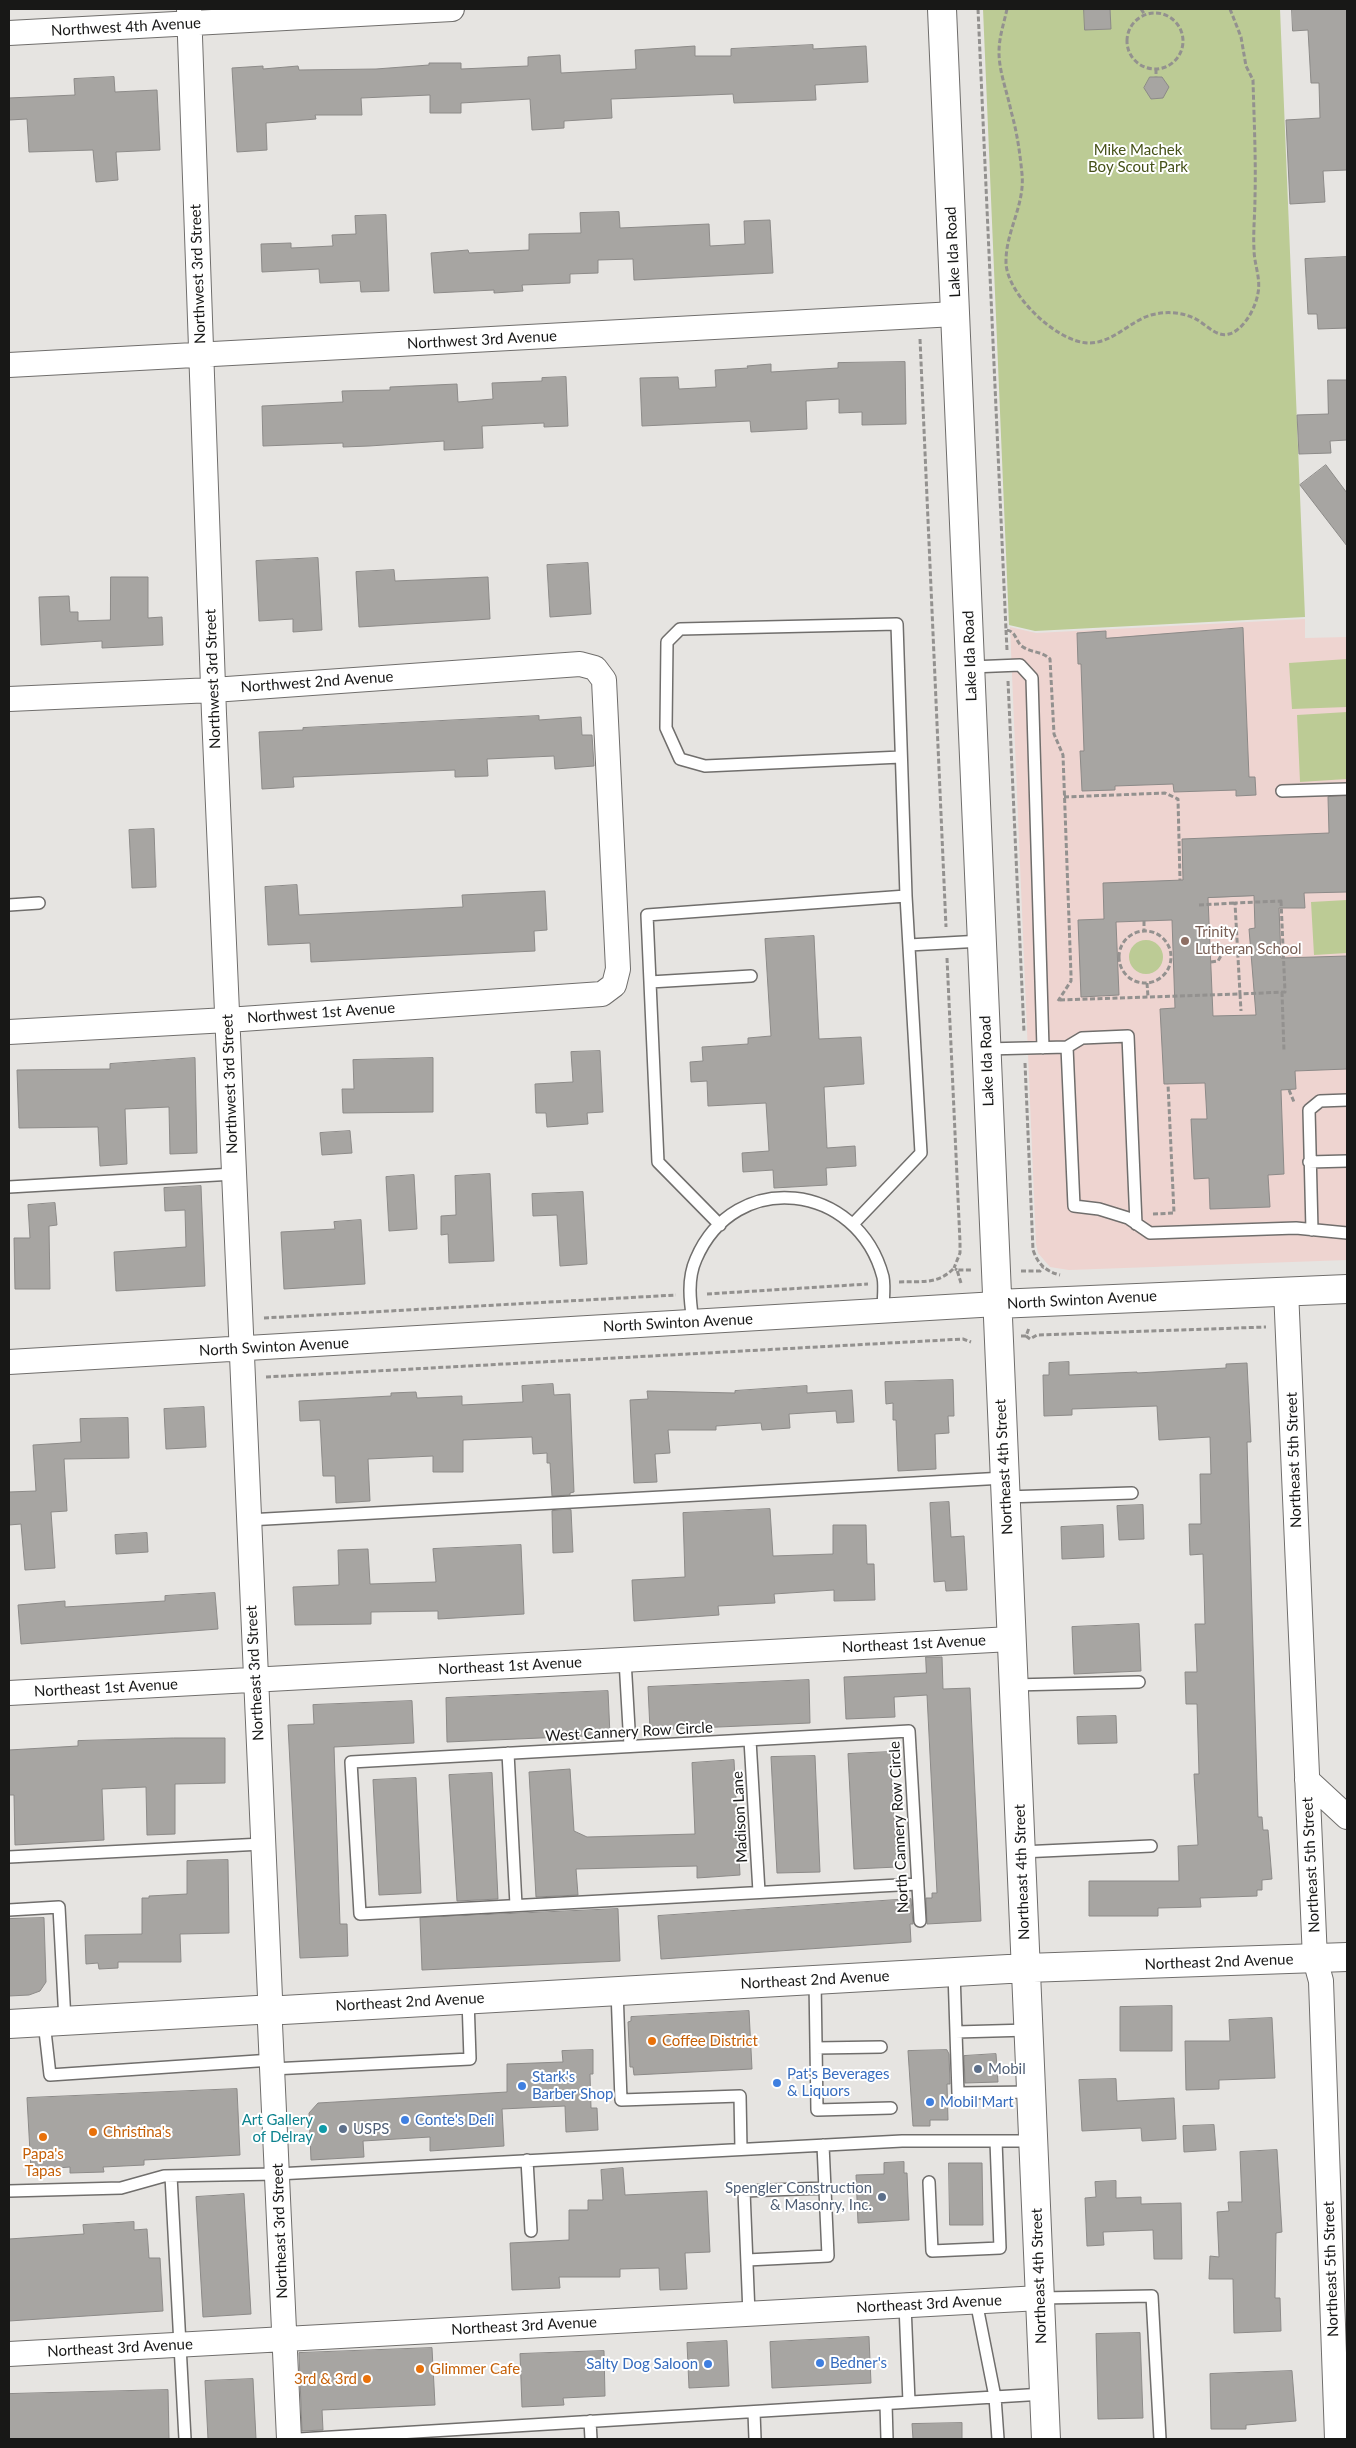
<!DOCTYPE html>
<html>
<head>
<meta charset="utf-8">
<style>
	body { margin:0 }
	#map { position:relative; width:1356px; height:2448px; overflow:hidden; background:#e6e4e1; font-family:Lato,sans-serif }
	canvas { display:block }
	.frame { position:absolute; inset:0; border:10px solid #181817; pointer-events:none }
</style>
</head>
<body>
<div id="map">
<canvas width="1356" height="2448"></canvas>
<div class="frame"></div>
</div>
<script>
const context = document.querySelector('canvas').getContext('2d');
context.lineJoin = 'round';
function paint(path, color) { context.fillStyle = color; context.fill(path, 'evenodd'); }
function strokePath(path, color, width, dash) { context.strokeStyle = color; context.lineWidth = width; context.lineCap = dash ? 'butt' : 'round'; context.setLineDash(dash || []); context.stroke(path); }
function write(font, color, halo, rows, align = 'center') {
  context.font = font + ' Lato,sans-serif'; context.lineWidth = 4; context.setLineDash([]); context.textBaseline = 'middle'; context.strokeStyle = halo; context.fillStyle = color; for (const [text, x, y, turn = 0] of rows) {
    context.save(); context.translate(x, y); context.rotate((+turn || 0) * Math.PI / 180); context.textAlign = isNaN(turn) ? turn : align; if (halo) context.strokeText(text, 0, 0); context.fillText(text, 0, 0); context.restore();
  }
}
paint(new Path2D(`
	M1305 619V638L1347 637V1260L1069 1270 1050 1267 1038 1253 1036 1244 1010 627 1036 633Z`), '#eed4d0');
paint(new Path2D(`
	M983 9H1280L1305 617 1035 631 1009 625Z
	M1347 659V707L1292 709 1289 663Z
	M1347 712V779L1300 782 1297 715Z
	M1347 900V953L1314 955 1311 902Z
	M1129 957a17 17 0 1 1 34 0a17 17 0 1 1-34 0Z`), '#bccb95');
const building = new Path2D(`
	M1084 9H1110L1111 29 1085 30Z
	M1292 9H1347V170L1323 171 1325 202 1290 204 1286 120 1320 118 1319 83H1311L1308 30 1293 31Z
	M813 45V49L866 46 868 82 815 85 816 100 734 103 733 94 611 99 612 118 564 121V128L532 130 530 99 461 103V113H430V95L361 98 362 115H315L316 119 266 123 267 150 237 152 232 68 263 66V69L298 66 299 70 376 69 429 65V63H461V69L528 66V57L560 55 561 73 636 69 635 50 695 46V56H731V49Z
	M114 77 115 92 157 90 160 150 116 152 118 180 96 182 93 150 29 152 27 119 9 120V98L75 95 74 79Z
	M1150 77H1162L1169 87 1163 98 1151 99 1144 88Z
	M619 212 620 228 709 224 710 246 745 244 744 221 770 220 773 273 634 280 633 259 598 260V273L570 274V283L522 285 523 291 494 293V290L434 293 431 253 468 250 469 253 529 250V234L581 233 580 213Z
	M386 215 389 291 361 292 360 281 320 283 319 269 262 272 261 244 291 243V248L333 246 332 235 356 234 355 216Z
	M1347 257V328L1318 329 1317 314H1308L1305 259Z
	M905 362 906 424 862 425V412L839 413V399L806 401 807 429 751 432 750 421 642 426 640 378 678 377 679 389 716 387 715 370 748 368 747 366 771 364V372L838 368V363Z
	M566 377 568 426 544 427V423L482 426 483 448 444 450V441L369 446 343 447V443L263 446 262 406 343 402 342 391 390 390V387L457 384 458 402 493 399 492 383 542 381V378Z
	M1328 380H1347V440L1330 441 1331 453 1299 454 1297 415 1328 414Z
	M1326 465 1347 493V546L1300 485Z
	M318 558 322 630 293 632V619L259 621 256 561Z
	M588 563 591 614 550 617 547 565Z
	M394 570 395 581 488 577 490 619 359 627 356 572Z
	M111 577H148V618L162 617 163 645 102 648V641L41 645 39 597 69 596 70 612H78V621L110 620Z
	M1243 628 1249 777H1255L1256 795 1236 796V790L1174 792 1173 784 1115 786V790L1082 791 1080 751H1084L1081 664H1078L1077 633 1106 631V638Z
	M539 716V720L581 717 582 735H592L594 766 555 769 554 756 487 759 488 776 455 777V770L293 777 294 787 262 789 259 732 303 730V728Z
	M1347 796V892L1304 893 1305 908H1279L1281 958 1347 956V1069L1295 1071 1296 1089 1281 1090 1284 1174 1268 1175 1270 1207 1210 1209 1209 1178 1194 1179 1191 1119H1207L1205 1083 1164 1084 1160 1009 1175 1008 1172 920 1116 922 1119 995 1081 997 1078 920 1104 919 1103 883 1183 880 1182 839 1329 833 1328 797ZM1254 896 1255 928 1249 929 1256 1015 1213 1016 1208 898Z
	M154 829 156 887 132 888 129 830Z
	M297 885 299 915 463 907 462 895 545 891 547 930 534 931 535 951 311 962 310 943 268 945 265 887Z
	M814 936 819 1039 861 1037 864 1084 824 1087 827 1148 855 1146 856 1166 826 1168 827 1185 774 1188 773 1170 743 1172 742 1153 769 1151 766 1103 708 1106 707 1081 691 1082 690 1062 703 1061 702 1047 748 1044V1038L771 1036 765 939Z
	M600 1051 603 1112 587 1113 588 1124 547 1127 546 1113H536L535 1084 573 1082 571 1052Z
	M195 1058 197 1153 170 1154 169 1107 125 1109 127 1164 100 1166 98 1127 19 1128 17 1070 110 1069V1064Z
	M433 1058V1112L343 1113 342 1089H354L353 1060Z
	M350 1131 352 1153 322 1155 320 1133Z
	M490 1174 494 1261 449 1263 448 1234 441 1235V1216L456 1215 455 1176Z
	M414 1175 417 1229 389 1231 386 1177Z
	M201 1186 205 1286 116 1291 114 1252 186 1247 185 1210 165 1211 164 1188Z
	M583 1192 587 1264 560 1266 557 1215 533 1216 532 1194Z
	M55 1203 57 1225 49 1226 50 1289H15L14 1238H30L28 1205Z
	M361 1220 365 1284 284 1289 281 1232 335 1229 334 1222Z
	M1069 1362V1375L1137 1372V1373L1226 1368V1364L1247 1363 1251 1442H1247L1258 1817H1262L1263 1830H1268L1272 1879 1262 1880V1890H1257V1896L1200 1898 1201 1907 1158 1908V1916H1089V1881H1179L1178 1846 1198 1845 1194 1774H1199L1197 1704H1186L1185 1672H1197L1195 1624H1205L1203 1554 1190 1555 1189 1524H1201L1200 1474H1211L1210 1437 1159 1440 1157 1406 1072 1409V1415L1044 1416 1043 1375H1049V1363Z
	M953 1380 954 1416H948L949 1433 935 1434 936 1469 898 1471 896 1420H893V1403L886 1404 885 1382Z
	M553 1384 554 1395 570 1394 574 1492 570 1493V1495L552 1496 550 1463H547V1453L533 1454 532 1437 463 1440V1472H433V1456L368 1459 370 1501 336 1503 335 1476H323L320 1420 300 1421 299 1401 391 1396V1393L416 1392 417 1398 462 1396V1405L523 1402 522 1386Z
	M807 1386V1393L852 1390 854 1422 837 1423 836 1411 789 1414 790 1428 762 1430 761 1423 716 1426V1430H668L670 1453 655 1454 657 1482 634 1483 630 1400 648 1399 647 1391 735 1393V1391Z
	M204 1407 206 1447 166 1449 164 1409Z
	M128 1418 129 1458 64 1459 67 1511 51 1512 55 1568 25 1570 21 1524 9 1525V1492L36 1491 33 1445 81 1442 80 1419Z
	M949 1502 951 1537 964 1536 967 1590 946 1591 945 1581 934 1582 930 1503Z
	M1143 1505 1144 1539 1119 1540 1117 1506Z
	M770 1509 773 1556 833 1554V1525H866L867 1564H874L875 1600 834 1601V1590L774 1594 775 1603 718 1606 719 1615 634 1621 632 1580 685 1577 683 1513Z
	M571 1510 573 1552 553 1553 552 1511Z
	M1103 1525 1104 1557 1062 1559 1061 1527Z
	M147 1533 148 1552 116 1554 115 1535Z
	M521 1545 524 1614 438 1619V1611L371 1612V1624L295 1625 293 1587 339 1585 338 1550 368 1549 370 1584 436 1582 433 1549Z
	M215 1593 218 1629 21 1644 18 1605 65 1601V1607L165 1601V1596Z
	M1139 1624 1141 1671 1074 1674 1072 1627Z
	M926 1657H942L943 1689 970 1688 981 1921 927 1924 926 1898H932V1893H937L927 1695 894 1697 895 1717 846 1719 844 1677 926 1673Z
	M809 1680 810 1723 650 1730 648 1687Z
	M608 1691 610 1735 447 1742 446 1698Z
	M412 1701 414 1743 334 1747 340 1924H347L348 1956 300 1958 288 1725 314 1724 313 1705Z
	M1116 1716 1117 1743 1078 1744 1077 1717Z
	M174 1738H225V1783L175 1784V1834L147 1835 146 1787 102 1789 104 1840 15 1845 14 1795H9V1750L78 1746V1741Z
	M890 1752 897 1867 854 1869 848 1754Z
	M815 1756 820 1872 777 1873 771 1757Z
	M734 1760 740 1875 697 1878V1866L576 1869 578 1895 536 1897 529 1772 570 1769 574 1831 587 1837 695 1834 692 1763Z
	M492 1773 498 1899 457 1901 449 1775Z
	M416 1778 421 1893 379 1895 373 1780Z
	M228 1860 229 1933 180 1934 181 1962H118V1968L99 1969 98 1963 86 1964 85 1935 142 1934V1898H149V1896L187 1894V1861Z
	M911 1899 913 1924H910L911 1942 661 1959 658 1916Z
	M618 1909 620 1961 422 1970 420 1918Z
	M44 1918 46 1982 40 1991 29 1995 9 1996V1919Z
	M1172 2006V2051H1120V2007Z
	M749 2011 752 2069 634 2075 633 2067H630L628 2022 631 2021V2017Z
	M1272 2018 1275 2078 1219 2080V2089L1186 2090 1185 2041H1230L1229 2020Z
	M593 2050V2074H590L591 2108H597L598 2130 566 2132 565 2106 502 2109 504 2146 430 2151V2137L363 2141 364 2157 311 2160 309 2113 318 2103 507 2092V2064L563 2062 562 2051Z
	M947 2050 949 2054 950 2084H947L948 2120H930V2126H913L908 2051Z
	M996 2054 998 2082 965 2083 964 2056Z
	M1116 2079 1117 2101 1174 2098 1176 2139 1142 2141 1141 2128 1082 2131 1079 2080Z
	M237 2089 240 2155 144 2160V2165L103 2167 104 2172 70 2173V2167L31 2170 27 2098Z
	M1214 2125 1216 2150 1184 2152 1183 2126Z
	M1277 2150 1282 2232 1276 2233 1275 2298H1280L1281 2331 1234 2333 1233 2279H1209L1210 2256 1219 2257 1217 2212 1229 2211 1228 2202H1242L1240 2152Z
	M904 2162V2173H907L909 2220 858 2223 856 2175 884 2174V2163Z
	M949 2163H982L983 2225H950Z
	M623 2168 625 2195 707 2191 710 2252 685 2253 687 2289 660 2290 659 2268 620 2269V2277H559L560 2288 512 2290 510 2243 569 2240V2210H588V2200H603L601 2170Z
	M1116 2181V2198L1141 2197V2204L1181 2203 1182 2259H1154L1153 2230 1103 2232 1104 2245 1087 2246 1085 2198 1096 2197 1095 2182Z
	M244 2194 251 2314 203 2317 196 2197Z
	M134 2222V2230L147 2229 149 2258H160L163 2311 9 2321V2239L84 2234 83 2225Z
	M1140 2333 1143 2418 1098 2419 1096 2334Z
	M869 2337 871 2383 772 2388 770 2342Z
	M727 2341 729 2386 689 2388 687 2343Z
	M432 2348 435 2405 322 2410 323 2430 302 2431 299 2353Z
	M604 2351 605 2396 563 2398 564 2405 522 2407 520 2354Z
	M1292 2371 1296 2421 1246 2425V2429H1211L1210 2374Z
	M253 2379 256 2439H208L205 2381Z
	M168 2390 169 2439H9V2394Z
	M962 2423V2439H913L912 2424Z`);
paint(building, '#a7a5a2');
strokePath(building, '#8c8a88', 1);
const lane = new Path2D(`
	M971 667 1020 665 1032 678 1043 1048
	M901 757 705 766 680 759 666 728 667 642 680 629 897 624 906 896
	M1282 791 1347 789
	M9 905 39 903
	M909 945 982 941
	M650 982 751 976
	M1067 1047 1074 1206 1099 1209 1128 1218 1150 1233 1296 1228 1347 1233
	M986 1049 1067 1047 1082 1038 1128 1036 1136 1224
	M1309 1162 1347 1161
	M9 1187 234 1174
	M720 1225 658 1162 647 915 906 896 921 1153 854 1223
	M1312 1230 1309 1110 1320 1101 1347 1100
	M693 1322C690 1301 687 1279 696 1259 735 1168 858 1182 883 1277 885 1287 883 1300 883 1311
	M1005 1497 1132 1493
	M248 1520 1004 1478
	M625 1660 630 1746
	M1013 1685 1139 1682
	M750 1740 759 1892
	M508 1753 516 1905
	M1021 1852 1151 1846
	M9 1857 262 1844
	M917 1884 360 1914 351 1762 909 1731 920 1921
	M9 1910 59 1907 65 2021
	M954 1972 958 2093 1031 2092
	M815 1980 817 2110 891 2108
	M617 1990 621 2100 740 2096 741 2149
	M44 2022 50 2075 272 2060
	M956 2032 1029 2030
	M816 2048 881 2047
	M272 2069 470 2059 468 1999
	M527 2160 531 2231
	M171 2176 185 2439
	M929 2182 932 2251 1000 2248 996 2141
	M9 2191 121 2188 164 2176 277 2174 902 2141H1033
	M747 2260 828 2256 823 2145
	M1040 2298 1152 2296 1160 2439
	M976 2301 995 2397 998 2439
	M905 2305 909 2402
	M749 2314 744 2191 825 2188
	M886 2404 887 2439
	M754 2412 755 2439
	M590 2421 591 2439
	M299 2439 1044 2394`);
const street = new Path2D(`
	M189 9 214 714 270 1997
	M9 33 452 9
	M9 365 955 314
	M9 699 213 690 580 664 595 668 604 680 618 969 614 985 602 994 227 1020 9 1032
	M1286 1290 1315 1959 1321 1981 1337 2439
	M9 1362 997 1304
	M9 1693 1011 1639
	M1307 1780 1347 1817
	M270 2024 289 2439
	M9 2354 1040 2298`);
const secondary = new Path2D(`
	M942 9 1046 2439
	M997 1304 1347 1289
	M283 2010 1026 1968 1347 1957
	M9 2024 257 2010`);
strokePath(lane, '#706e6c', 14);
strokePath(street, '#706e6c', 26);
strokePath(secondary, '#706e6c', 30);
strokePath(new Path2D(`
	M978 9 1006 630C1017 631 1015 642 1023 647 1032 653 1042 651 1050 659L1054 734 1063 755 1071 975V981L1058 1001
	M1007 9C1004 23 999 37 999 52 999 72 1007 91 1011 111 1017 132 1020 153 1022 174 1025 205 1006 231 1006 261 1005 293 1057 343 1089 343 1113 343 1130 321 1151 315 1166 311 1180 312 1194 318 1205 323 1216 338 1229 334 1244 330 1256 307 1258 293 1261 278 1254 264 1254 249 1253 232 1255 214 1255 197 1256 158 1254 119 1253 80L1246 66 1241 37 1230 9
	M1141 9 1145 15
	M1127 41a28 28 0 1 1 56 0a28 28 0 1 1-56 0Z
	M1156 69V77
	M920 339 946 927
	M1006 630 1007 650
	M1008 681 1024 1032
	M1064 797 1165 793 1178 799 1180 880
	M1281 901 1285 992 1240 994 1235 903Z
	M1199 905 1235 903
	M1144 921V931
	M1119 957a26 26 0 1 1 52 0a26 26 0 1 1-52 0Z
	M1210 945H1216L1222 954 1238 953
	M947 958 960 1242V1253L954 1268
	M1211 962 1218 961 1222 954
	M1147 983 1148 997
	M1282 992 1284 1051
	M1060 1000 1240 994 1241 1011
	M1025 1063 1033 1250C1038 1264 1045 1271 1060 1275
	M1289 1090 1294 1102
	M1153 1214 1174 1213 1168 1084
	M1021 1271H1040L1043 1267
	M899 1282C921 1281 938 1285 954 1268L957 1270
	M961 1283 957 1270H972
	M707 1294 868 1284
	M264 1318 676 1295
	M1021 1336H1026L1029 1328
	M1026 1336 1030 1339 1037 1335 1266 1327
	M266 1377 963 1339 971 1342`), '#93918f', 3, [5, 2.5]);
strokePath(lane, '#fff', 11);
strokePath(street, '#fff', 24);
strokePath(secondary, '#fff', 28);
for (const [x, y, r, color] of [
	[1185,941,5,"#8d6e63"],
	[652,2041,5,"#e8710a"],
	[978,2069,5,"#5c6f8a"],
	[777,2083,5,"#3f7fe0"],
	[522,2086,5,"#3f7fe0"],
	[930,2102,5,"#3f7fe0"],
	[405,2120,5,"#3f7fe0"],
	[323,2129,5,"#0f9aa8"],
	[343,2129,5,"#5c6f8a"],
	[93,2132,5,"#e8710a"],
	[43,2137,5,"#e8710a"],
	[882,2197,5,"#5c6f8a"],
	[820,2363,5,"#3f7fe0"],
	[708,2364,5,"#3f7fe0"],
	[420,2369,5,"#e8710a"],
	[367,2379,5,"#e8710a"]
]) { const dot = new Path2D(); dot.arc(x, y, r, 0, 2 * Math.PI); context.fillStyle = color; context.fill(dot); strokePath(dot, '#fff', 2); }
write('15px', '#181817', '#fff', [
	["Northwest 4th Avenue",126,27,-3],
	["Lake Ida Road",953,252,-93],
	["Northwest 3rd Street",198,274,-92],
	["Northwest 3rd Avenue",482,340,-3],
	["Lake Ida Road",970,656,-92],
	["Northwest 3rd Street",213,679,-92],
	["Northwest 2nd Avenue",317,682,-4],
	["Northwest 1st Avenue",321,1013,-4],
	["Lake Ida Road",987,1061,-92],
	["Northwest 3rd Street",230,1084,-92],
	["North Swinton Avenue",1082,1300,-3],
	["North Swinton Avenue",678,1323,-3],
	["North Swinton Avenue",274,1347,-3],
	["Northeast 5th Street",1294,1460,-92],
	["Northeast 4th Street",1004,1467,-93],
	["Northeast 1st Avenue",914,1644,-3],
	["Northeast 1st Avenue",510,1666,-3],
	["Northeast 3rd Street",255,1673,-93],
	["Northeast 1st Avenue",106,1688,-3],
	["West Cannery Row Circle",629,1732,-3],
	["Madison Lane",740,1817,-93],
	["North Cannery Row Circle",899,1827,-93],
	["Northeast 5th Street",1311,1865,-93],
	["Northeast 4th Street",1022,1872,-92],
	["Northeast 2nd Avenue",1219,1962,-2],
	["Northeast 2nd Avenue",815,1980,-3],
	["Northeast 2nd Avenue",410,2002,-3],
	["Northeast 3rd Street",280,2231,-92],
	["Northeast 5th Street",1331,2269,-92],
	["Northeast 4th Street",1039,2276,-92],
	["Northeast 3rd Avenue",929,2304,-3],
	["Northeast 3rd Avenue",524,2326,-3],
	["Northeast 3rd Avenue",120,2348,-3]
]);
write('15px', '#455118', '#fff', [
	["Mike Machek",1138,150],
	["Boy Scout Park",1138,167]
]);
write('15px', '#785e54', '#fff', [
	["Trinity",1195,932],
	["Lutheran School",1195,949]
], 'left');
write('15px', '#c56008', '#fff', [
	["Coffee District",662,2041],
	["Christina's",103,2132],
	["Papa's",43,2154,"center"],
	["Tapas",43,2171,"center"],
	["Glimmer Cafe",430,2369],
	["3rd & 3rd",357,2379,"right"]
], 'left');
write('15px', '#4e5e75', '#fff', [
	["Mobil",988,2069],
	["USPS",353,2129],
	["Spengler Construction",872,2188,"right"],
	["& Masonry, Inc.",872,2205,"right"]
], 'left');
write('15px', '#366cbe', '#fff', [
	["Pat's Beverages",787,2074],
	["& Liquors",787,2091],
	["Stark's",532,2077],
	["Barber Shop",532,2094],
	["Mobil Mart",940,2102],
	["Conte's Deli",415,2120],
	["Bedner's",830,2363],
	["Salty Dog Saloon",698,2364,"right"]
], 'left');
write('15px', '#0d838f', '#fff', [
	["Art Gallery",313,2120],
	["of Delray",313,2137]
], 'right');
</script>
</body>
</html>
